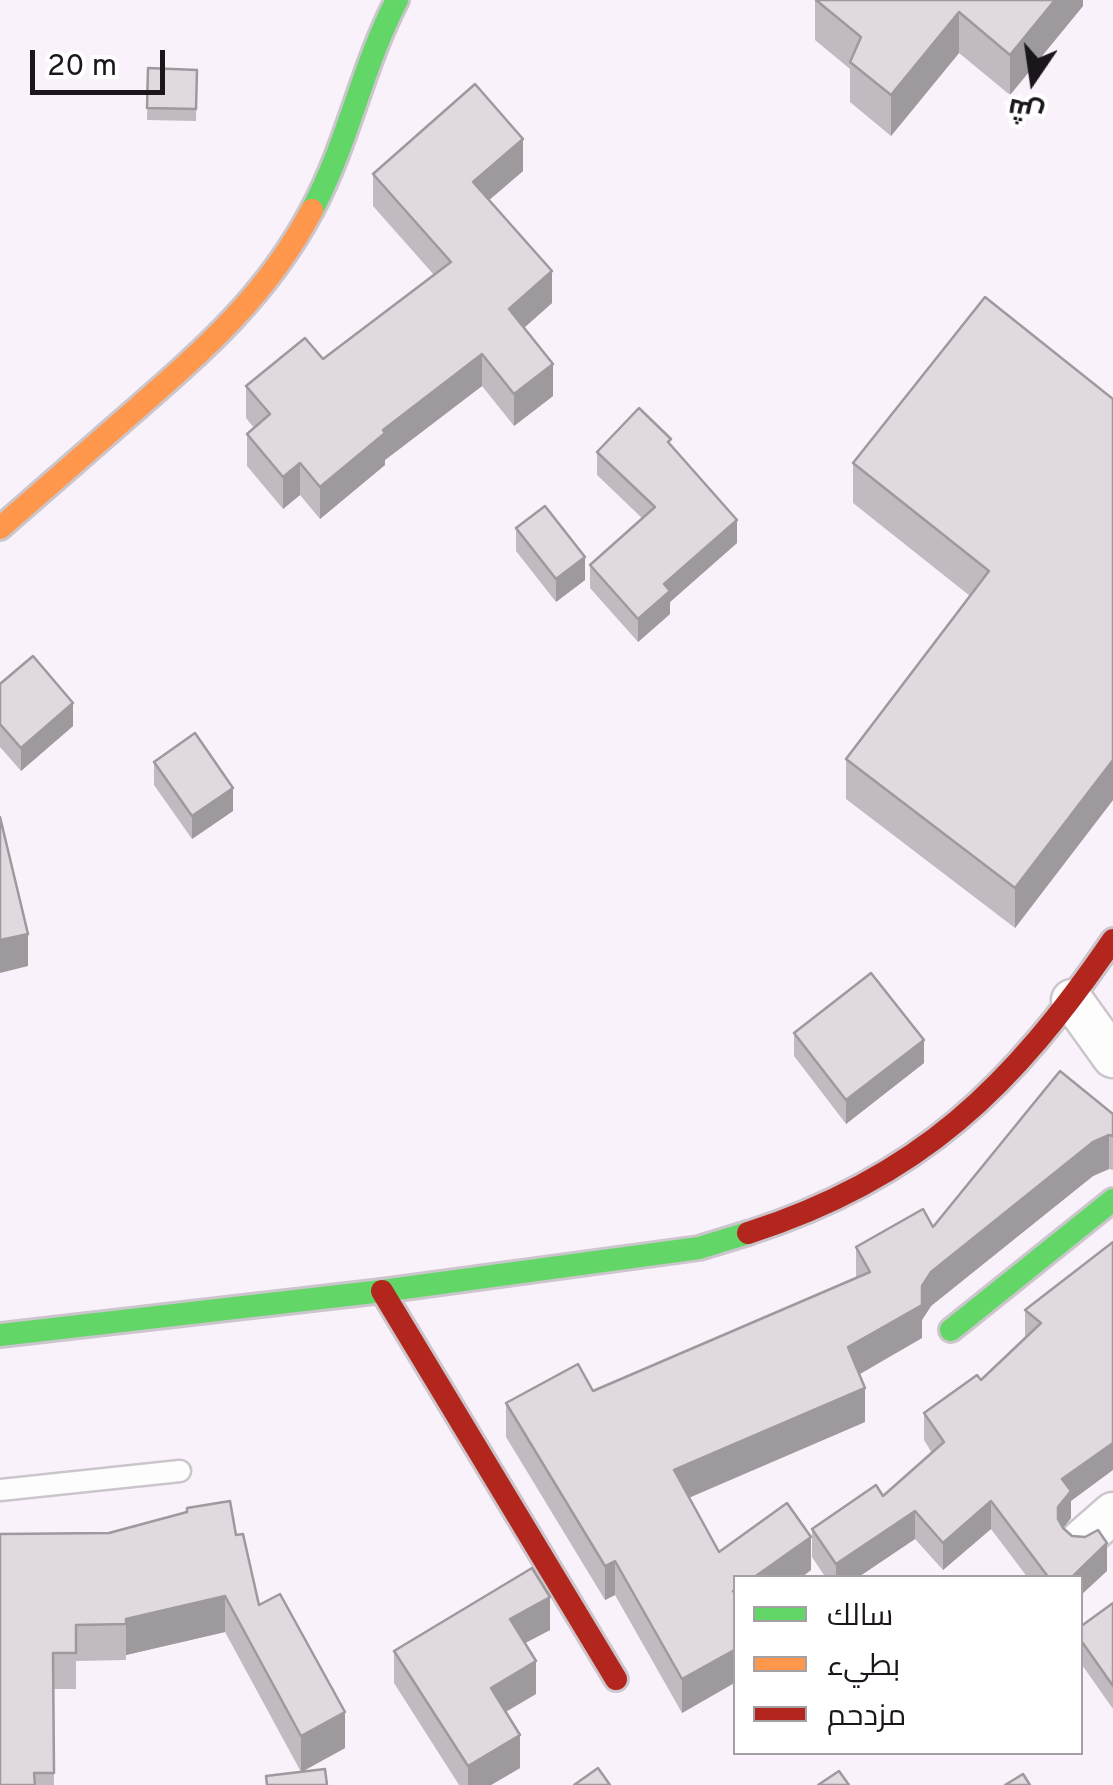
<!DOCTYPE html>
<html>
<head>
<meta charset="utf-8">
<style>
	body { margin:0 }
	#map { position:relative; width:1113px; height:1785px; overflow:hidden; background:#faf2fa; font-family:Overpass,Cairo,sans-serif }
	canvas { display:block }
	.legend { position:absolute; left:733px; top:1575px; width:350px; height:180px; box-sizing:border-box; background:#fff; border:2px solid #a4a1a4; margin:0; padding:12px 18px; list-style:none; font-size:30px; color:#1b151c }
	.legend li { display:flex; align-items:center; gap:20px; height:50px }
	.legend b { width:50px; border:2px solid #a4a1a4 }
	.north { position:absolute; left:983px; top:30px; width:100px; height:100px; -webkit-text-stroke:8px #fff; paint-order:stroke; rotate:193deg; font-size:28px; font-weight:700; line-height:40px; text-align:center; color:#1b151c }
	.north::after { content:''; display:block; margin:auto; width:35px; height:45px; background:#1b151c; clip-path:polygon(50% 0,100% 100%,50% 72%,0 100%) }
	.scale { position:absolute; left:30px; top:50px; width:135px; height:45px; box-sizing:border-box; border:5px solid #1b151c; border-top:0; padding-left:12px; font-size:30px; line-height:35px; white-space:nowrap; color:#1b151c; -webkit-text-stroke:8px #fff; paint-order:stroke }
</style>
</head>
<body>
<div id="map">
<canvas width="1113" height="1785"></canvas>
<ul class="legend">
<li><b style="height:12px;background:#63d668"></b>سالك</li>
<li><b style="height:12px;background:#ff974d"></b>بطيء</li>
<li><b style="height:12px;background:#b3261e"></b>مزدحم</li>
</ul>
<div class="north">ش</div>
<div class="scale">20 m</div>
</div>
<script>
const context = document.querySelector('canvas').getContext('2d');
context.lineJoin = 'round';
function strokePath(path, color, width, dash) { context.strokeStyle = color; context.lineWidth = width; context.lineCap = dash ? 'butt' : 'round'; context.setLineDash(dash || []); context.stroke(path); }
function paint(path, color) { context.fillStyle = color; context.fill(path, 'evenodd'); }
const lane = new Path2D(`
	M0 1490 180 1471`);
const street = new Path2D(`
	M1072 1000 1113 1057
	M1081 1541 1113 1513`);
const fast = new Path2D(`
	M312 210C348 143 362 67 397 0
	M951 1330 1113 1200
	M0 1335 382 1291 699 1248 748 1233`);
const slow = new Path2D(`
	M0 528C45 489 89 450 134 411 205 349 267 295 312 210`);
const jam = new Path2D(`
	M748 1233C920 1178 1013 1086 1113 940
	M382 1291 616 1679`);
strokePath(lane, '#cbc5cc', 25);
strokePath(street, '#cbc5cc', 45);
strokePath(fast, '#cbc5cc', 28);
strokePath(slow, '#cbc5cc', 28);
strokePath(jam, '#cbc5cc', 28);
strokePath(lane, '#fefdfe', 20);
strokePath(street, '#fefdfe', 40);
strokePath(fast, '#63d668', 22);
strokePath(slow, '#ff974d', 22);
strokePath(jam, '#b3261e', 22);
paint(new Path2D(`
	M815 0H1083V6L1010 95 959 53 891 136 850 102V69L815 40Z
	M148 68 197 70 196 121 147 120Z
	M523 171 489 200 552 303 524 328 553 396 514 426 482 386 385 460V465L320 519 300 495 283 509 247 466V434L254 428 246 418V386L323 359 434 275 373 206V174Z
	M1113 399V800L1015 928 846 799V759L970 596 853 503V463Z
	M671 446 737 543 670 602V614L638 642 590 588V565L643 519 597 475V452Z
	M516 528 585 580 556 602 516 551Z
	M0 684 73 726 21 771 0 747Z
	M154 762 233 811 192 839 154 785Z
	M794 1033 924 1063 846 1124 794 1056Z
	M1113 1114V1170L1109 1169 1093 1176 931 1306 922 1320V1338L859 1374 865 1422 689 1498 719 1552 811 1570 736 1578V1682L682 1713 615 1595 605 1600 506 1437V1403L593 1391 856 1278V1247L933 1227Z
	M1113 1242 1071 1501V1518L1063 1529 1107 1571 1080 1578H1028L991 1529 943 1570 915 1539 857 1578H826L812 1557V1529L883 1496 932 1453 924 1440V1413L981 1380 1025 1338V1310Z
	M0 1534 236 1535 259 1605 345 1748 302 1772 327 1785H266V1776L301 1772 225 1632 126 1655V1660L76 1661V1689H53L54 1785H0Z
	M1113 1603V1709L1080 1662V1627Z
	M550 1630 525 1643 536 1694 506 1712 520 1768 491 1785H459L394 1683V1651Z`), '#c1bbc1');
paint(new Path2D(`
	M1055 0H1083V6L1010 95V55Z
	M959 12V53L891 136V95Z
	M523 139V171L473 214V182Z
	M552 271V303L509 341V309Z
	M482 354V386L385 460V465L320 519V487L383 430Z
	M553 364V396L514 426V394Z
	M300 463V495L283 509V477Z
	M737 520V543L670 602V614L638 642V619L664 584Z
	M585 557V580L556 602V579Z
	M73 703V726L21 771V748Z
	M1113 760V800L1015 928V888Z
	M233 788V811L192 839V816Z
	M28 934V966L0 973V940Z
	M924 1040V1063L846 1124V1100Z
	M1109 1135V1169L1093 1176 931 1306 922 1320V1286L931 1272 1093 1142Z
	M922 1305V1338L848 1381V1347Z
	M865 1388V1422L674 1504V1470Z
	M1113 1443V1470L1071 1501V1518L1058 1534V1507L1062 1479Z
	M991 1501V1529L943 1570V1543Z
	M915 1511V1539L857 1578H836V1564Z
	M811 1537V1570L801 1578H753Z
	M1107 1543V1571L1080 1596V1578H1071Z
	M615 1561V1595L605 1600V1566Z
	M225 1596V1632L126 1655V1619Z
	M550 1597V1630L510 1651V1619Z
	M736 1649V1682L682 1713V1679Z
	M536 1661V1694L491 1720V1688Z
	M345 1712V1748L301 1772V1736Z
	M520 1735V1768L491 1785H468V1766Z`), '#9d999d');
const building = new Path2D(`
	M816 0H1055L1010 55 959 12 891 95 850 62 861 37Z
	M148 68 197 70 196 109 147 108Z
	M475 84 523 139 473 182 552 271 509 309 553 364 514 394 482 354 383 430 385 433 320 487 300 463 283 477 247 434 270 414 246 386 305 338 323 359 451 262 373 174Z
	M985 297 1113 399V760L1015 888 846 759 989 571 853 463Z
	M639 408 671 439 668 442 737 520 664 584 670 591 638 619 590 565 655 507 597 452Z
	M545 506 585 557 556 579 516 528Z
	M33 656 73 703 21 748 0 724V684Z
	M195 733 233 788 192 816 154 762Z
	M0 817 28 934 0 940Z
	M871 973 924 1040 846 1100 794 1033Z
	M1060 1071 1113 1114V1136L1109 1135 1093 1142 931 1272 922 1286V1305L848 1347 865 1388 674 1470 719 1552 787 1503 811 1537 753 1578H736V1590L733 1591 736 1595V1649L682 1679 615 1561 605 1566 506 1403 578 1364 593 1391 870 1272 856 1247 923 1209 933 1227Z
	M1113 1242V1443L1062 1479 1071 1491 1058 1507V1519L1063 1528 1072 1536 1085 1537 1098 1530 1107 1543 1071 1578H1049L991 1501 943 1543 915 1511 836 1564 812 1529 876 1485 883 1496 944 1442 924 1413 977 1375 981 1380 1041 1323 1025 1310Z
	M230 1501 236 1535 243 1534 259 1605 280 1594 345 1712 301 1736 225 1596 126 1619V1624L76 1625V1653H53L54 1773H34L35 1785H0V1534L109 1533 187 1512V1508Z
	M532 1568 550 1597 510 1619 536 1661 491 1688 520 1735 468 1766 394 1651Z
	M1113 1603V1686L1080 1639V1627Z
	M598 1768 610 1785H574Z
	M325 1769 327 1785H267L266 1776Z
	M839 1771 849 1785H818Z
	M1023 1774 1030 1785H1005Z`);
paint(building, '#e0dae0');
strokePath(building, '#9d999d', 2.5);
</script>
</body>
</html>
